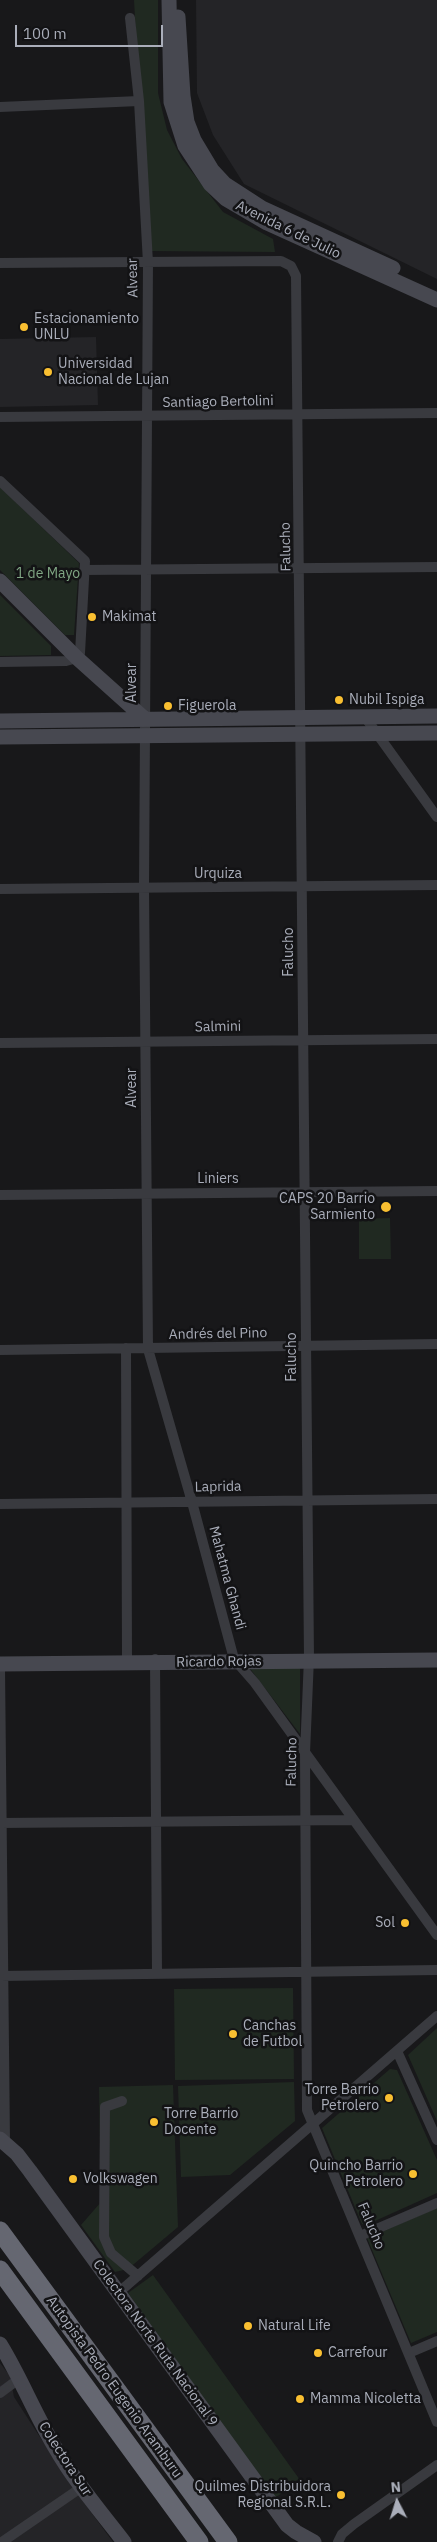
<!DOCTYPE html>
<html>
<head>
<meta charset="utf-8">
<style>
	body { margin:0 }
	#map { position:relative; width:437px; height:2542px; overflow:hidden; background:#18181a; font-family:"IBM Plex Sans",sans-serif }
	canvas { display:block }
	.north { position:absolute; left:372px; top:2477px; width:50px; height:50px; -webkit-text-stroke:4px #131315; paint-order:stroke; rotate:355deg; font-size:14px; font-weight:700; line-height:20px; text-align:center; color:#aaaeba }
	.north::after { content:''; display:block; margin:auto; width:18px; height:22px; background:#aaaeba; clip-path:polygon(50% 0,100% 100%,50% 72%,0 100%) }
	.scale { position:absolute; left:15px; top:25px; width:148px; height:22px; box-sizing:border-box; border:2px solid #aaaeba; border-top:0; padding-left:6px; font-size:15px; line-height:18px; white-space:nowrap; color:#aaaeba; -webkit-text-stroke:4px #131315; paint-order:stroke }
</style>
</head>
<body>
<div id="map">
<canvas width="437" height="2542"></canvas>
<div class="north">N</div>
<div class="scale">100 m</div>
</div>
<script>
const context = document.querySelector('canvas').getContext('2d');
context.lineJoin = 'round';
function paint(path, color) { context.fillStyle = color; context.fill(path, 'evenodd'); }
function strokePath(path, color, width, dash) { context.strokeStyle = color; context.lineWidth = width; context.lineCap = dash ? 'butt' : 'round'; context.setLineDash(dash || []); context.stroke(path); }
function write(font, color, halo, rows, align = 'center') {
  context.font = font + ' "IBM Plex Sans",sans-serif'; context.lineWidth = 5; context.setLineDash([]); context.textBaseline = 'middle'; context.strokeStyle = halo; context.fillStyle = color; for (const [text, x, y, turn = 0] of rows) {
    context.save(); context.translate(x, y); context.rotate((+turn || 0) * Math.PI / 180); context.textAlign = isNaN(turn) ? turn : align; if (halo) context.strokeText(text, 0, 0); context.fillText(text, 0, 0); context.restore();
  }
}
paint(new Path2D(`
	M196 0H437V279L244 184 213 135 197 93Z
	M96 337 98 405 0 407V339Z
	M0 2363 10 2376 14 2397 71 2485 113 2542H0Z`), '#242427');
paint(new Path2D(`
	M134 0H158V93L167 130 182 159 223 212 273 239 275 252 148 251Z
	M0 487 79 563 74 635H65L0 570Z
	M0 595 51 646V655L0 656Z
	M390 1218 391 1259H359V1219Z
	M248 1666 300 1667V1734Z
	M293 1988 294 2079 175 2080 174 1989Z
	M437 2028V2121L408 2055Z
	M390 2069 397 2070 437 2160V2193L366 2225 362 2224 322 2128Z
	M294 2082 295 2121 230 2175 181 2177 178 2086Z
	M173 2085 178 2227 128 2269 115 2272 81 2225 101 2202 99 2087Z
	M437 2208V2332L411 2343 367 2238Z
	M153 2275 300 2480 275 2498 128 2293Z`), '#202921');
strokePath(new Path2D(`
	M130 18 139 101 148 263 144 887 148 1349 192 1502 234 1659 255 1683 437 1935
	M0 107 139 101
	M0 263 281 261 291 266 296 276 309 1658 305 1753 307 2110 437 2422
	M0 417 437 413
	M0 481 85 561 80 653 77 658 66 661 0 662
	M84 570 437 567
	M365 717 437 817
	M0 889 437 885
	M0 1043 437 1039
	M0 1195 437 1191
	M126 1348 127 1659
	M0 1350 437 1344
	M0 1504 437 1499
	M155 1659 157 1974
	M0 1668 5 2142
	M0 1823 352 1820
	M0 1976 437 1970
	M397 2051 437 2140
	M122 2101 105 2107 104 2237 111 2253 138 2276
	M360 2236 437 2203
	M118 2293 437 2016
	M409 2353 437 2341
	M0 2393 20 2378
	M2 2542 82 2487
	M338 2542 342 2534 354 2524 437 2465`), '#393a3f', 10);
strokePath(new Path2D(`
	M169 0 171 102 185 146 210 184 226 199 267 223 437 300
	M178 17 183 96 187 122 194 140 212 170 225 184 262 208 393 268
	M0 581 77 658 145 719
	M0 721 437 716
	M0 737 437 733
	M0 1664 437 1660
	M0 2139 17 2154 30 2171 287 2525 296 2532 314 2542
	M0 2344C21 2378 35 2415 56 2449 75 2482 101 2512 124 2542`), '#474850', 15);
strokePath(new Path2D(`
	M0 2231 228 2542
	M0 2270 199 2542`), '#656771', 19);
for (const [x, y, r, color] of [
	[24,327,5,"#f9bf31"],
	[48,372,5,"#f9bf31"],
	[92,617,5,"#f9bf31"],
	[339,700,5,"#f9bf31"],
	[168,706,5,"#f9bf31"],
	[386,1207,6,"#f9bf31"],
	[405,1923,5,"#f9bf31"],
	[233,2034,5,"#f9bf31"],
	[389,2098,5,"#f9bf31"],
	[154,2122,5,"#f9bf31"],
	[413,2174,5,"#f9bf31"],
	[73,2179,5,"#f9bf31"],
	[248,2326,5,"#f9bf31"],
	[318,2353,5,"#f9bf31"],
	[300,2399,5,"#f9bf31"],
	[341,2495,5,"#f9bf31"]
]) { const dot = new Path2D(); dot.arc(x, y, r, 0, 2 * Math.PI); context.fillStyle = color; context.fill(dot); strokePath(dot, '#131315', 2); }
write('14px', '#aaaeba', '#131315', [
	["Avenida 6 de Julio",288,230,26],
	["Alvear",133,278,-91],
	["Santiago Bertolini",218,402,-1],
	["Falucho",286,547,-91],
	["Alvear",132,683,-90],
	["Urquiza",218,874],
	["Falucho",289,952,-90],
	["Salmini",218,1027,-1],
	["Alvear",132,1088,-90],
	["Liniers",218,1179],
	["Andrés del Pino",218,1334,-1],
	["Falucho",292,1357,-90],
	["Laprida",218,1487,-1],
	["Mahatma Ghandi",227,1578,75],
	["Ricardo Rojas",219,1662,-1],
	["Falucho",292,1762,-89],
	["Falucho",371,2226,67],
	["Colectora Norte Ruta Nacional 9",155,2343,54],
	["Autopista Pedro Eugenio Aramburu",114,2387,54],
	["Colectora Sur",65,2459,57]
]);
write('14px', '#aaaeba', '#131315', [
	["Estacionamiento",34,319],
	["UNLU",34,335],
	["Universidad",58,364],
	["Nacional de Lujan",58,380],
	["Makimat",102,617],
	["Nubil Ispiga",349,700],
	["Figuerola",178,706],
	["CAPS 20 Barrio",375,1199,"right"],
	["Sarmiento",375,1215,"right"],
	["Sol",395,1923,"right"],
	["Canchas",243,2026],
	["de Futbol",243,2042],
	["Torre Barrio",379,2090,"right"],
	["Petrolero",379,2106,"right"],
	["Torre Barrio",164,2114],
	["Docente",164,2130],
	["Quincho Barrio",403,2166,"right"],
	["Petrolero",403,2182,"right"],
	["Volkswagen",83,2179],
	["Natural Life",258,2326],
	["Carrefour",328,2353],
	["Mamma Nicoletta",310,2399],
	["Quilmes Distribuidora",331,2487,"right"],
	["Regional S.R.L.",331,2503,"right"]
], 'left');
write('14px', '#80a684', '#131315', [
	["1 de Mayo",48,574]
]);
</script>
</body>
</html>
